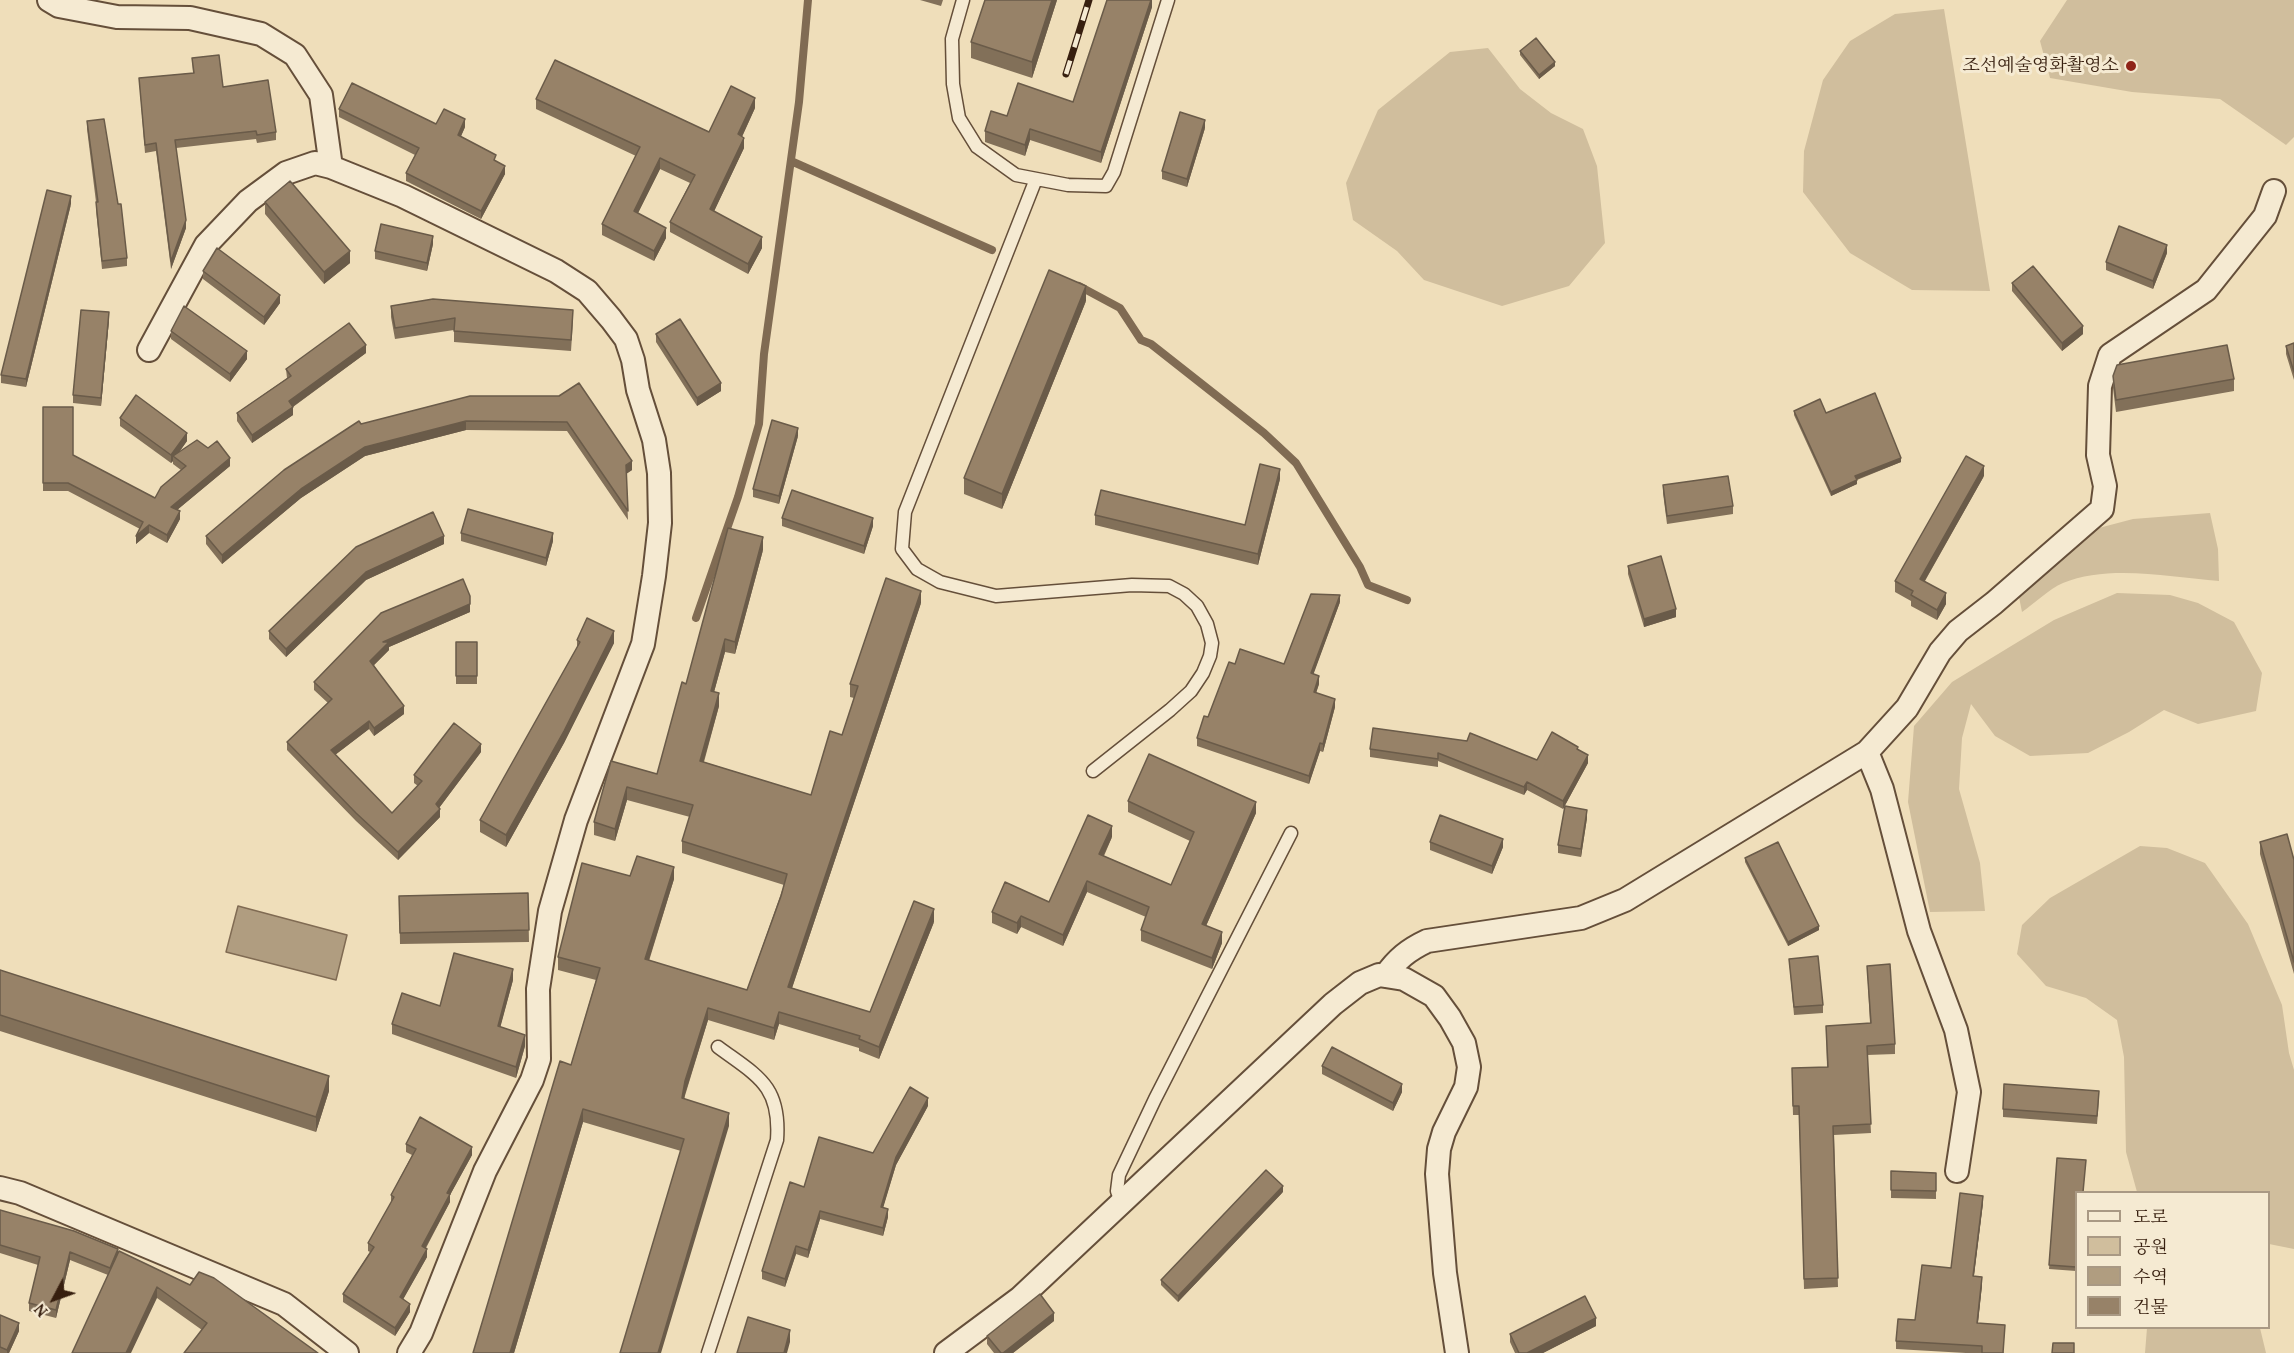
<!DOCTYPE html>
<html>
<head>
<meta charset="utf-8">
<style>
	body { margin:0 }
	#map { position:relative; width:2294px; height:1353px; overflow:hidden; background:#efdeba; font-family:"Gentium Book Plus","Noto Serif KR",serif }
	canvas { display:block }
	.legend { position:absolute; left:2075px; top:1191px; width:195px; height:138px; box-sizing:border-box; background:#f5ead2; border:2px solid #a99984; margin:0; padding:8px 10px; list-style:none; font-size:18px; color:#371f0f }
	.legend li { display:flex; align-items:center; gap:12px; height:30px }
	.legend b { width:30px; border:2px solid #a99984 }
	.north { position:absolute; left:24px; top:1269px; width:60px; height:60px; -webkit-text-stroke:4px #f5ead2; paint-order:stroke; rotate:229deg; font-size:16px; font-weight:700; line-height:24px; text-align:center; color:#371f0f }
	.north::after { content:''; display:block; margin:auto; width:21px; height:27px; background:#371f0f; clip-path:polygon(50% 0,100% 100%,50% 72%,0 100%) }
</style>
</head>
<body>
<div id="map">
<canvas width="2294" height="1353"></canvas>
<ul class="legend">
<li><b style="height:8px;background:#f5ead2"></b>도로</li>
<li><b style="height:16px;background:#d0be9d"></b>공원</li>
<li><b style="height:16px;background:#b09d80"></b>수역</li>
<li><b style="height:16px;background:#978268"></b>건물</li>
</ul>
<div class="north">N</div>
</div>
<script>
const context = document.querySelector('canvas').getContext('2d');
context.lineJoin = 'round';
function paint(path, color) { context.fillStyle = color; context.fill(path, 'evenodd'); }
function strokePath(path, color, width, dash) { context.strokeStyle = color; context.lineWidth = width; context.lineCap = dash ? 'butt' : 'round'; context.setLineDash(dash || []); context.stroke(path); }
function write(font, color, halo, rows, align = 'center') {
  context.font = font + ' "Gentium Book Plus","Noto Serif KR",serif'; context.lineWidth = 6; context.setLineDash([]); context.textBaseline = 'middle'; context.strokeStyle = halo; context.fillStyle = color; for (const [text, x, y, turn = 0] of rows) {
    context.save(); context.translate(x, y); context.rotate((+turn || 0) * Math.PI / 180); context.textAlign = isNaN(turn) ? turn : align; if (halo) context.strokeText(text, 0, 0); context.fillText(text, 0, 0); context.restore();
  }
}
paint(new Path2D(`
	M2067 0H2294V137L2286 145 2220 99 2132 92 2050 78 2040 41Z
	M1944 9 1990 291 1912 290 1850 253 1803 192 1804 151 1823 80 1850 41 1895 14Z
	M1488 48 1520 89 1551 113 1583 129 1597 166 1605 243 1569 286 1502 306 1424 280 1397 251 1353 220 1346 183 1378 110 1450 52Z
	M2210 513 2218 549 2219 581C2171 577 2108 564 2063 583 2049 589 2035 603 2022 612L2018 592 2095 529 2133 519Z
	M2117 593 2170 595 2198 603 2234 622 2262 673 2256 711 2198 724 2164 710 2129 732 2088 753 2030 756 1995 736 1971 704 1962 738 1959 789 1980 863 1985 911 1930 912 1908 802 1914 726 1952 682 2054 620Z
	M2140 846 2167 848 2205 863 2248 924 2282 1005 2289 1053 2294 1070V1249L2269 1244 2268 1192H2137L2126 1152 2124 1057 2117 1020 2086 998 2046 986 2017 954 2022 925 2050 898Z
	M2147 1328H2260L2266 1353H2145Z`), '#d0be9d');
const water = new Path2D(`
	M238 906 347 935 336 980 226 952Z`);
paint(water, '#b09d80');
strokePath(water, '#806b53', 1.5);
strokePath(new Path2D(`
	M791 161 992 250
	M1079 286 1120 308 1141 340 1151 344 1264 433 1296 463 1360 567 1368 585 1407 600
	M696 618 738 497 759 424 764 354 799 102 808 0`), '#806b53', 8);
const service = new Path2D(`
	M963 0 952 39 953 84 959 118 977 147 1016 175 1068 185 1106 186 1114 172 1168 0
	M1036 179 905 512 902 549 917 569 940 582 996 596 1132 585 1169 586 1184 594 1197 606 1207 624 1212 643 1210 656 1203 673 1191 691 1170 710 1093 771
	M1122 1204 1117 1191 1119 1175 1155 1099 1291 833
	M708 1353 777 1140C781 1085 757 1076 718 1047`);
const minor = new Path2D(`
	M49 0 59 6 117 17 190 18 261 34 295 55 321 95 331 167
	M149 350 206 245 248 201 286 173 315 163 331 167 403 196 556 271 587 291 611 319 626 339 633 360 638 390 654 440 659 473 660 523 654 576 643 644 576 820 550 911 538 989 539 1059 532 1080 485 1171 421 1333 409 1353
	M1867 752 1882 789 1919 931 1956 1030 1969 1092 1957 1171
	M1385 976C1397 959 1408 950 1427 941L1581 918 1625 900 1867 752 1907 708 1940 652 1958 631 1994 603 2102 509 2105 486 2098 455 2100 386 2110 355 2206 290 2265 216 2274 191
	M0 1188 20 1193 284 1304 347 1353
	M946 1353 1020 1298 1333 1004 1360 983 1379 975 1404 979 1434 996 1450 1018 1464 1043 1469 1067 1466 1087 1444 1132 1439 1149 1437 1174 1445 1273 1457 1353`);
strokePath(service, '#654f3a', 15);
strokePath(minor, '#654f3a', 26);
strokePath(service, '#f5ead2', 12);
strokePath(minor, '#f5ead2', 22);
const rail = new Path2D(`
	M1066 74 1089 0`);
strokePath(rail, '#371f0f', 7);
strokePath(rail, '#f5ead2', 4.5, [14]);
paint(new Path2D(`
	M920 0H943L941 6Z
	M1057 0 1032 78 971 58V42Z
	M1152 0V7L1101 163 1030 140 1025 156 985 142V131L1007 116 1073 102Z
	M1520 51 1555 66 1539 79 1520 55Z
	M192 58 223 87 276 132V140L257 143 256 139 176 148 186 228 171 269 156 151 145 153 139 78 193 73Z
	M536 99 709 132 755 108 742 137 744 148 714 211 762 248 748 274 670 232V222L690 183 660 169 638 213 666 238 654 261 602 235V224L636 156 536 109Z
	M339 109 436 124 465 127 461 136 496 161 505 174 481 219 406 181V173L415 155 339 117Z
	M87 121 118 204 127 258V266L102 269 96 210V202L87 129Z
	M1205 128 1187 187 1162 179V171Z
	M265 202 350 263 324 284 265 214Z
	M71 204 26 387 1 383V375Z
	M433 244 427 271 375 259V251Z
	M2167 253 2153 289 2106 270V262Z
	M203 271 280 303 264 325 203 279Z
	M2012 283 2083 334 2062 351 2012 291Z
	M1086 301 1002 509 964 494V478Z
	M391 306 573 321 571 351 454 342V330L395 339 391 317Z
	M109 320 101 406 73 403V395Z
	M171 331 247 359 230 382 171 339Z
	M656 334 721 391 697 406 656 342Z
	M2294 343V380L2286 354V346Z
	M366 353 293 407V415L252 443 237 421V413L287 378 286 369Z
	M2113 376 2234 379V391L2116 412 2113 388Z
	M559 396 632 470 626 474 628 520 567 431 466 430 365 456 301 498 222 564 206 544V536L361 424Z
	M43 407 73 455 155 498 181 470 173 464V461L171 463 120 426V418L187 441 179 452 230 466 177 510 180 519 167 543 149 533 136 544 140 529 68 491H43Z
	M1794 411 1826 413 1901 462 1857 480V484L1831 496 1794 415Z
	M798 436 779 504 753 497V489Z
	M1984 476 1925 581 1946 604 1937 620 1911 606V601L1895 592V581Z
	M1280 479 1258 565 1095 525V515L1245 525Z
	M1663 485 1733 506V514L1667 524 1663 493Z
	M782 518 873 526 864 554 782 526Z
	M461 533 553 541 546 566 461 541Z
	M444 544 366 580 286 657 269 639V631L356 547Z
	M763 550 735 654 725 652 714 692 719 706 704 762 811 795 842 735 854 698 850 697V684L921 603 792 988 870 1012 934 922 879 1059 859 1051V1048L779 1024 774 1040 708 1020 684 1099 729 1126 681 1151 583 1122 514 1353H473L571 1065 596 980 558 970V957L630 876 674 879 649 961 747 990 784 885 682 853V841L690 817 627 800 615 841 594 835V822L611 761 657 774 686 684Z
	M1628 566 1676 617 1644 627 1628 574Z
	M1340 602 1313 674 1319 684 1316 693 1335 707 1323 752 1320 751 1309 784 1197 746V738L1235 664H1284Z
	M470 612 389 647V650L374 665 404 714 374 736 369 729 335 755 392 813 418 786 414 783V775L481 752 439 808 440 817 398 860 356 821 287 750V742L328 703 314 690V682L381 613Z
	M577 640 614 643 564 743 506 847 480 832V820L577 648Z
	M456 642H477V684H456Z
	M1370 749 1537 760 1578 750 1588 763 1563 809 1527 790 1524 795 1438 761V767L1370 757Z
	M1128 801 1256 813 1206 926 1222 943 1212 969 1141 941V930L1146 917 1087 892 1063 946 1021 927 1017 934 992 923V912L1049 902 1112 837 1104 856 1171 885 1190 841 1128 812Z
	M1587 818 1581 857 1558 853V845Z
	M1430 842 1503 847 1492 874 1430 850Z
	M2260 842 2294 860V974L2260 854Z
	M1745 858 1819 930 1788 946 1745 862Z
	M528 893 529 942 400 944 399 896Z
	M1789 959 1823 1005V1013L1794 1015Z
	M1867 966 1895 1044V1054L1867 1055 1871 1133 1834 1135 1838 1287 1804 1289 1799 1115H1793L1792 1078 1827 1067 1826 1026 1870 1023Z
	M0 970 329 1091 316 1132 0 1031Z
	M513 980 500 1027 525 1046 516 1078 392 1034V1024Z
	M1322 1066 1402 1092 1393 1111 1322 1074Z
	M2099 1099 2097 1124 2003 1117V1109Z
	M928 1106 896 1165 883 1207 888 1217 883 1236 820 1219 808 1258 796 1254 785 1287 762 1279V1271L804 1187 873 1153Z
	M406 1144 472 1155 450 1195V1202L426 1248 427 1257 403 1299 410 1312 395 1336 343 1302V1294L370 1252 368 1251V1243L391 1203V1195L412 1155 406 1152Z
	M2057 1158 2076 1192V1271L2049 1269Z
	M1891 1171 1936 1173V1199L1891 1198Z
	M1283 1192 1178 1302 1161 1285V1280Z
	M1983 1203 1974 1276 1982 1285 1978 1323 2004 1353H1966L1896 1349V1341L1915 1320 1951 1268Z
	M0 1210 118 1254 318 1353 202 1330 157 1298 108 1275 70 1260 56 1318 29 1311V1303L38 1265 0 1253Z
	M0 1315 19 1331 9 1353H0Z
	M1054 1321 1013 1353H994L987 1344V1336Z
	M1596 1326 1543 1353H1515L1510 1342V1334Z`), '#827059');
paint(new Path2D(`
	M1052 0H1057L1032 78V62Z
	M1151 0H1152V7L1101 163V152Z
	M1555 62V66L1539 79V75Z
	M755 98V108L738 145V134Z
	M465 119V127L458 143V135Z
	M1205 120V128L1187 187V179Z
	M1030 129V140L1025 156V145Z
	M744 138V148L710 220V209Z
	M660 158V169L634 221V211Z
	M505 166V174L481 219V211Z
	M71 196V204L26 387V379Z
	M186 220V228L171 269V261Z
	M666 228V238L654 261V251Z
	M433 236V244L427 271V263Z
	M762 237V248L748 274V264Z
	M2167 245V253L2153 289V281Z
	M350 251V263L324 284V272Z
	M1086 286V301L1002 509V494Z
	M280 295V303L264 325V317Z
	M109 312V320L101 406V398Z
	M2083 326V334L2062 351V343Z
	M366 345V353L291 408 293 407V415L252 443V435L289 401Z
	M247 351V359L230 382V374Z
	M721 383V391L697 406V398Z
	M466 421V430L365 456 301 498 222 564V555L301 489 365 447Z
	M798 428V436L779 504V496Z
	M187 433V441L175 458 173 456V461L171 463V455Z
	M230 458V466L171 515V507Z
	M1901 458V462L1855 480V476Z
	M632 461V470L626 474V465Z
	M1984 466V476L1920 589V579Z
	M1280 469V479L1258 565V554Z
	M1857 480V484L1831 496V492Z
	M180 511V519L167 543V535Z
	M873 518V526L864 554V546Z
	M149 525V533L136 544V536Z
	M553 533V541L546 566V558Z
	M444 536V544L366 580 286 657V649L366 572Z
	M763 537V550L735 654V642Z
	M921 591V603L788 1000V987Z
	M1946 593V604L1937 620V610Z
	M1340 595V602L1311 681V673Z
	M470 604V612L389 647V650L370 669V661L383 642Z
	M1676 609V617L1644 627V619Z
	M614 631V643L564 743 506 847V835Z
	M725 639V652L711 703V691Z
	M1319 676V684L1314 699V692Z
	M719 693V706L700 774V761Z
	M1335 699V707L1323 752V744Z
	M404 706V714L374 736V728Z
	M369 721V729L331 758V750Z
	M1320 743V751L1309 784V776Z
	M481 744V752L436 812V804Z
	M1588 755V763L1563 809V801Z
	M1527 782V790L1524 795V787Z
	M627 787V800L615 841V829Z
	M1256 802V813L1202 935V924Z
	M440 809V817L398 860V852Z
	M1587 810V818L1581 857V849Z
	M1112 826V837L1099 865V854Z
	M1503 839V847L1492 874V866Z
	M674 867V879L645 972V959Z
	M1087 881V892L1063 946V935Z
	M934 909V922L879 1059V1047Z
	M1021 916V927L1017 934V923Z
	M1819 926V930L1788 946V942Z
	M1222 932V943L1212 969V958Z
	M513 969V980L498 1036V1026Z
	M708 1008V1020L685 1094 682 1111V1098L685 1081Z
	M779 1012V1024L774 1040V1028Z
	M525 1035V1046L516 1078V1067Z
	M329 1076V1091L316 1132V1117Z
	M1402 1084V1092L1393 1111V1103Z
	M928 1098V1106L896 1165 881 1215V1207L896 1157Z
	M583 1109V1122L514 1353H510Z
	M729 1113V1126L661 1353H658Z
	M472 1147V1155L450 1195V1202L422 1254V1246L447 1193Z
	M1283 1186V1192L1178 1302V1296Z
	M1983 1196V1203L1973 1283V1276Z
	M888 1209V1217L883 1236V1228Z
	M820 1211V1219L808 1258V1250Z
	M796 1246V1254L785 1287V1279Z
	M118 1249V1257L110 1276V1268Z
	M427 1249V1257L400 1305V1297Z
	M70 1252V1260L56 1318V1310Z
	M1982 1277V1285L1977 1331V1323Z
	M157 1287V1298L131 1353H126Z
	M410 1304V1312L395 1336V1328Z
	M1054 1313V1321L1013 1353H1003Z
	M1596 1318V1326L1543 1353H1527Z
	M19 1323V1331L9 1353H7V1350Z
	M790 1330V1342L787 1353H784Z`), '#6a5b49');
const building = new Path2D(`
	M985 0H1052L1032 62 971 42Z
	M1107 0H1151L1101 152 1030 129 1025 145 985 131 991 111 1007 116 1018 83 1073 102Z
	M1536 38 1555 62 1539 75 1520 51Z
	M219 55 223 87 268 80 276 132 257 135 256 131 175 140 186 220 171 261 156 143 145 145 139 78 194 73 192 58Z
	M555 60 709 132 731 86 755 98 738 134 744 138 710 209 762 237 748 264 670 222 695 175 660 158 634 211 666 228 654 251 602 224 640 147 536 99Z
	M352 83 436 124 444 109 465 119 458 135 496 155 494 160 505 166 481 211 406 173 419 148 339 109Z
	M1180 112 1205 120 1187 179 1162 171Z
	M104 119 118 204H121L127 258 102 261 96 202H98L87 121Z
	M290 181 350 251 324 272 265 202Z
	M47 190 71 196 26 379 1 375Z
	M381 224 433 236 427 263 375 251Z
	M2119 226 2167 245 2153 281 2106 262Z
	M217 248 280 295 264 317 203 271Z
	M2033 266 2083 326 2062 343 2012 283Z
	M1049 270 1086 286 1002 494 964 478Z
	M433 299 573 310 571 340 454 331 455 318 395 328 391 306Z
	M184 306 247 351 230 374 171 331Z
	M81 310 109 312 101 398 73 395Z
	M680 319 721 383 697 398 656 334Z
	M349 323 366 345 289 401 293 407 252 435 237 413 291 376 286 369Z
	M2294 343V372L2286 346Z
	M2227 345 2234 379 2116 400 2113 376 2117 365Z
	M579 383 632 461 626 465 628 511 567 422 466 421 365 447 301 489 222 555 206 536 284 470 359 421 361 424 470 396H559Z
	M1875 393 1901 458 1855 476 1857 480 1831 492 1794 411 1820 399 1826 413Z
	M136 395 187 433 171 455 120 418Z
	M43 407H73V455L155 498 161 487 186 466 173 456 197 440 208 448 217 441 230 458 171 507 180 511 167 535 149 525 136 536 143 522 68 483H43Z
	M772 420 798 428 779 496 753 489Z
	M1966 456 1984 466 1920 579 1946 593 1937 610 1911 595 1913 591 1895 581Z
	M1260 464 1280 469 1258 554 1095 515 1101 490 1245 525Z
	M1728 476 1733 506 1667 516 1663 485Z
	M792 490 873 518 864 546 782 518Z
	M468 509 553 533 546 558 461 533Z
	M433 512 444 536 366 572 286 649 269 631 356 547Z
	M728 528 763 537 735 642 725 639 711 691 719 693 700 761 811 795 830 731 842 735 858 686 850 684 886 578 921 591 788 987 870 1012 914 901 934 909 879 1047 859 1039 860 1036 779 1012 774 1028 708 1008 685 1081 682 1098 729 1113 658 1353H620L684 1139 583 1109 510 1353H473L560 1061 571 1065 600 968 558 957 582 863 630 876 637 856 674 867 645 959 747 990 781 896 787 874 682 841 693 805 627 787 615 829 594 822 611 761 657 774 682 682 686 684Z
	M1661 556 1676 609 1644 619 1628 566Z
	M463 579 470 596V604L383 642H389L370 661 404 706 374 728 369 721 331 750 392 813 422 781 414 775 454 723 481 744 436 804 440 809 398 852 356 813 287 742 332 699 314 682 381 613Z
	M1311 594 1340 595 1311 673 1319 676 1314 692 1335 699 1323 744 1320 743 1309 776 1197 738 1204 716 1208 717 1229 662 1235 664 1240 649 1284 664Z
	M587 618 614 631 564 731 506 835 480 820 580 642 577 640Z
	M456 642H477V676H456Z
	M1373 728 1467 741 1470 733 1537 760 1552 732 1578 747 1577 749 1588 755 1563 801 1527 782 1524 787 1438 753V759L1370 749Z
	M1149 754 1256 802 1202 924 1222 932 1212 958 1141 930 1149 907 1087 881 1063 935 1021 916 1017 923 992 912 1005 882 1049 902 1088 815 1112 826 1099 854 1171 885 1194 832 1128 801Z
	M1565 806 1587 810 1581 849 1558 845Z
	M1440 815 1503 839 1492 866 1430 842Z
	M2287 834 2294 860V962L2260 842Z
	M1778 842 1819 926 1788 942 1745 858Z
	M528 893 529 930 400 933 399 896Z
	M454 953 513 969 498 1026 525 1035 516 1067 392 1024 402 993 440 1006Z
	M1818 956 1823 1005 1794 1007 1789 959Z
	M1890 964 1895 1044 1867 1046 1871 1124 1833 1126 1838 1278 1804 1279 1799 1106H1793L1792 1068 1828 1067 1826 1026 1871 1023 1867 966Z
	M0 970 329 1076 316 1117 0 1015Z
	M1332 1047 1402 1084 1393 1103 1322 1066Z
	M2004 1084 2099 1091 2097 1116 2003 1109Z
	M910 1087 928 1098 896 1157 881 1207 888 1209 883 1228 820 1211 808 1250 796 1246 785 1279 762 1271 790 1182 804 1187 819 1137 873 1153Z
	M420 1117 472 1147 447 1193 450 1194 422 1246 427 1249 400 1297 410 1304 395 1328 343 1294 374 1247 368 1243 394 1197 391 1195 416 1149 406 1144Z
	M2057 1158 2086 1160 2083 1192H2076V1267L2049 1265Z
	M1266 1170 1283 1186 1178 1296 1161 1280Z
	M1891 1171 1936 1173V1191L1891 1190Z
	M1960 1193 1983 1196 1973 1276 1982 1277 1977 1323 2005 1325 2003 1353H1982V1346L1896 1341 1898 1319 1915 1320 1922 1265 1951 1268Z
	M0 1210 74 1231 118 1249 110 1268 70 1252 56 1310 29 1303 40 1257 0 1245Z
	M119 1251 190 1285 199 1272 214 1278 318 1353H184L207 1323 157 1287 126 1353H72Z
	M1040 1294 1054 1313 1003 1353H1001L987 1336Z
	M1585 1296 1596 1318 1527 1353H1519L1510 1334Z
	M0 1315 19 1323 7 1350 0 1347Z
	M748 1317 790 1330 784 1353H737Z
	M2053 1343H2074V1353H2052Z`);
paint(building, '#978268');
strokePath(building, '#6a5b49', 1.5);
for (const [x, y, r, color] of [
	[2131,66,6,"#8f2418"]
]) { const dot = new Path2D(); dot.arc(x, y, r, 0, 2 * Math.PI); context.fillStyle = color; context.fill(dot); strokePath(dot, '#f5ead2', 2); }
write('18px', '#371f0f', '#f5ead2', [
	["조선예술영화촬영소",2119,66]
], 'right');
</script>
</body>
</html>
